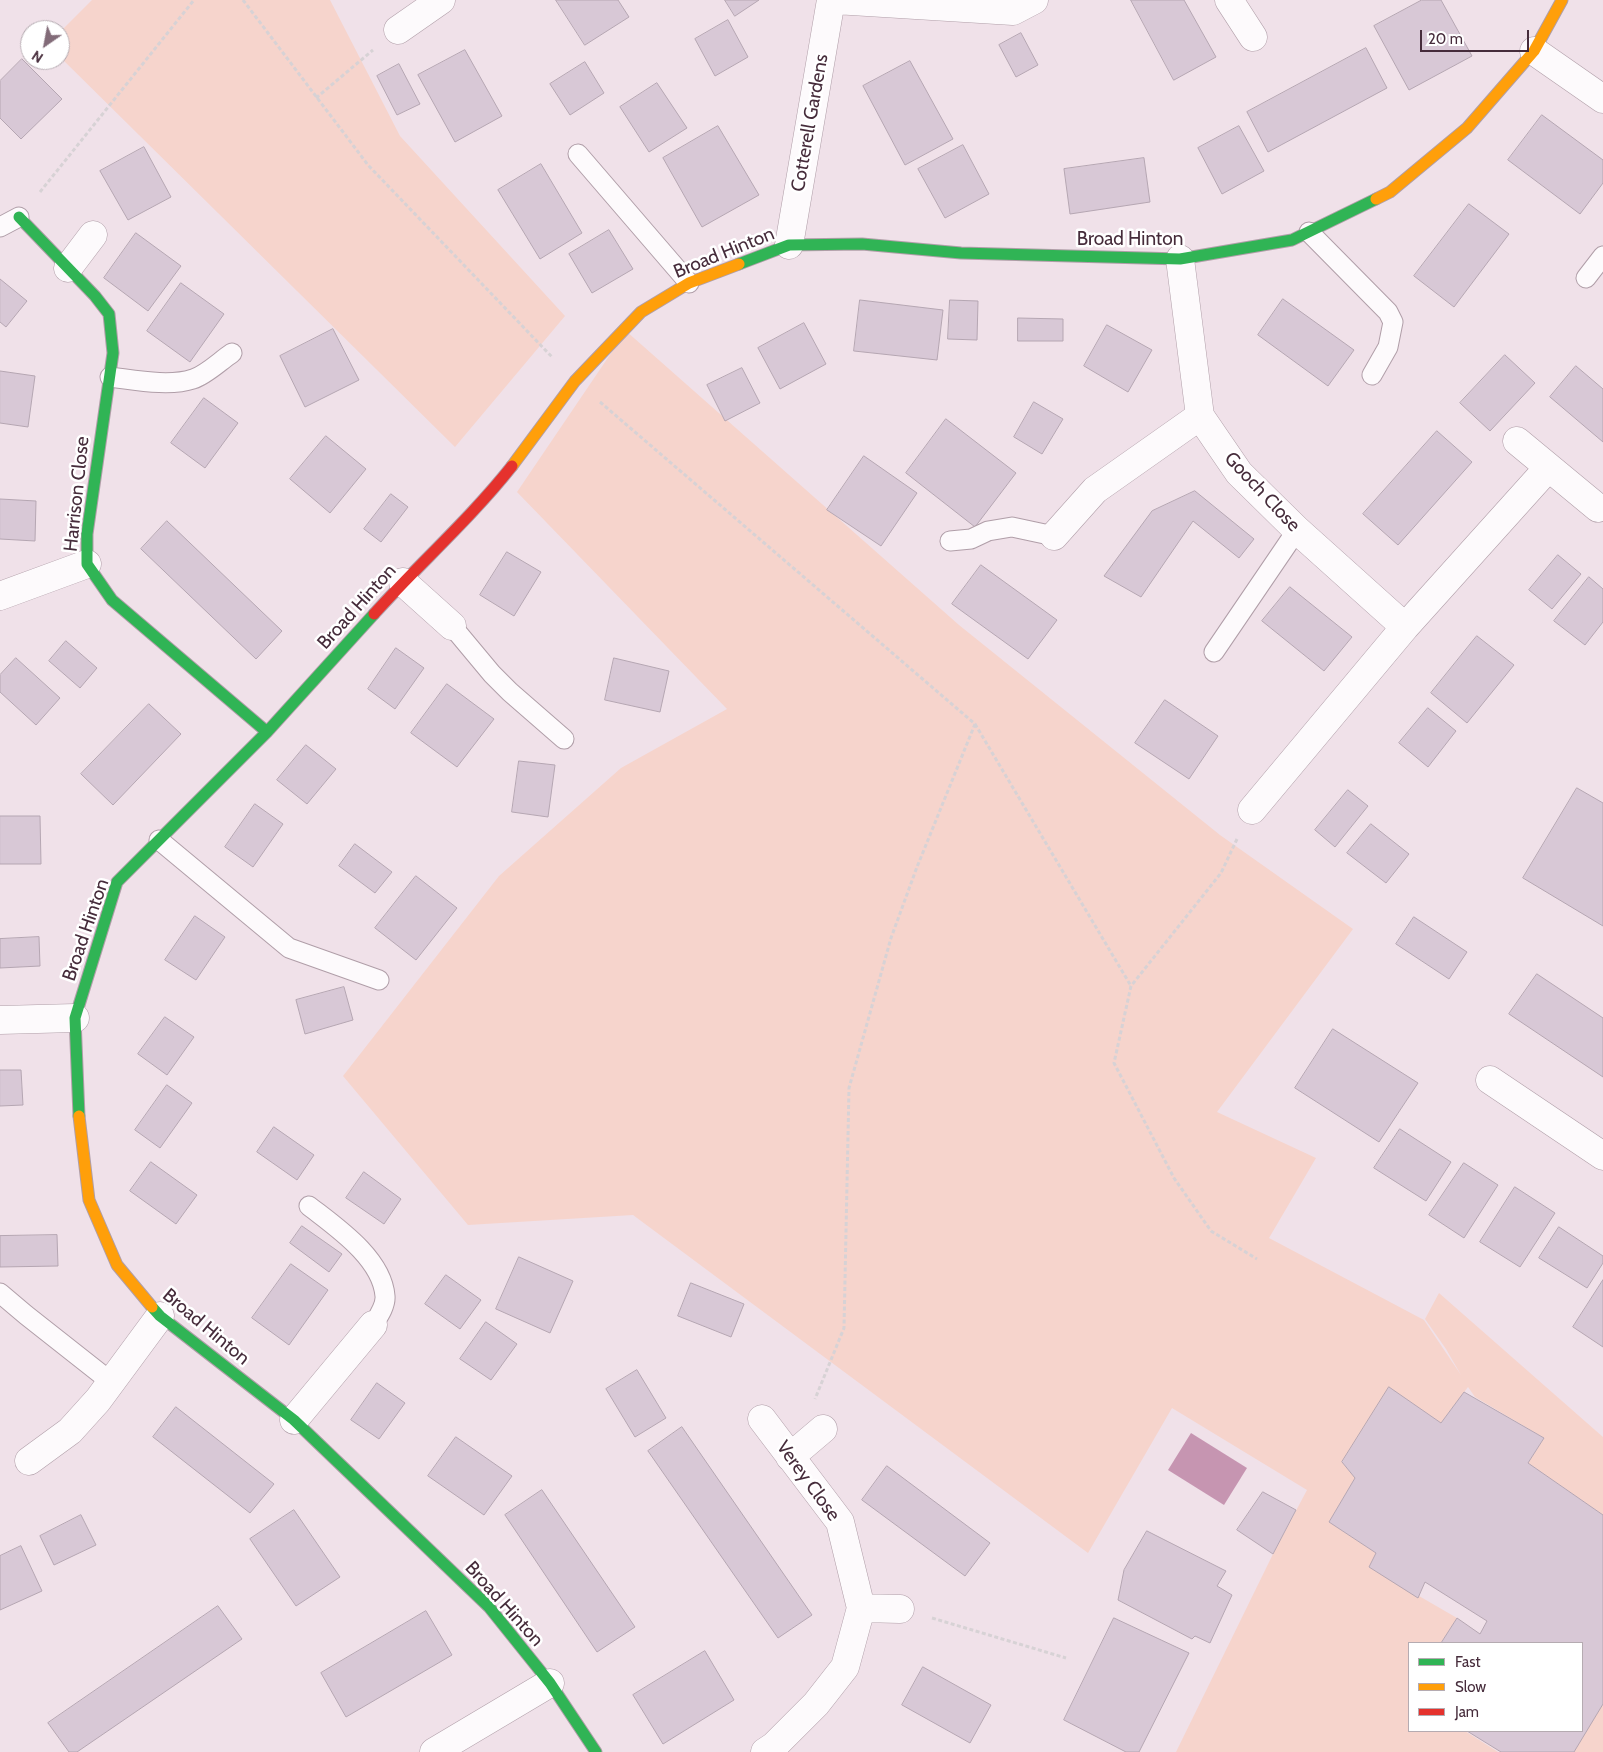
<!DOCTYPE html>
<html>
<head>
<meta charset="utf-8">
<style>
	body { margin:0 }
	#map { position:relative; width:1603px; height:1752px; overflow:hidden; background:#f0e1e9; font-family:Cabin,sans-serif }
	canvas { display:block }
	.legend { position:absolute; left:1408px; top:1642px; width:175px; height:90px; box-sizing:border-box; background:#fff; border:1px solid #b5abb1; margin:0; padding:6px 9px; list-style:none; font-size:15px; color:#462c3b }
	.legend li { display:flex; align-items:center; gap:10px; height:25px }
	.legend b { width:25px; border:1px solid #b5abb1 }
	.north { position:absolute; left:20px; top:20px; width:50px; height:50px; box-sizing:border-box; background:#fff; border:1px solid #b5abb1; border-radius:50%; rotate:213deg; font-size:14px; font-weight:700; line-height:20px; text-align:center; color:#462c3b }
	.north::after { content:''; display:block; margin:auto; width:18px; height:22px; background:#826b78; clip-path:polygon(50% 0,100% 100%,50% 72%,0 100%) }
	.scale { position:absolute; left:1420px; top:30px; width:109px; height:22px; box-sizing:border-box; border:2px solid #462c3b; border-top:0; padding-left:6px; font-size:15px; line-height:18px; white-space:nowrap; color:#462c3b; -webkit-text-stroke:4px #fff; paint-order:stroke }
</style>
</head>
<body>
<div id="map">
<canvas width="1603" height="1752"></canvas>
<ul class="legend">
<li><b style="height:6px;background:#30b455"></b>Fast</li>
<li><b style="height:6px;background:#ff9f0a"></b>Slow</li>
<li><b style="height:6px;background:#e5322d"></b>Jam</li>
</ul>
<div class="north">N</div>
<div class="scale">20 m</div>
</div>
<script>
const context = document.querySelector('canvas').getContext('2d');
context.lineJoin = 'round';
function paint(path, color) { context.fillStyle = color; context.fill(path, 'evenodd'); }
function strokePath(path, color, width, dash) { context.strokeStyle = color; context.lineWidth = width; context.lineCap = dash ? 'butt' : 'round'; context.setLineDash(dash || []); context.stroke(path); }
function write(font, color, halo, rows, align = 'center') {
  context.font = font + ' Cabin,sans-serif'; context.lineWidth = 5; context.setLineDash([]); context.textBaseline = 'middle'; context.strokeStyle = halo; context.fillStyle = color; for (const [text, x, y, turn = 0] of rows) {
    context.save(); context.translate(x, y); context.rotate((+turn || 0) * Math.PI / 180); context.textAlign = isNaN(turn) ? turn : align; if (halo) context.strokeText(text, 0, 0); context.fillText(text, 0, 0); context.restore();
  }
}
paint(new Path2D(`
	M92 0H330L400 136 565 316 455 447 60 57V32Z
	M626 331 959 625 1220 835 1353 929 1217 1112 1316 1158 1269 1238 1424 1320 1461 1375 1446 1349 1425 1319 1439 1293 1603 1437V1515L1528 1463 1544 1438 1475 1397 1468 1387 1441 1423 1389 1388 1342 1462 1355 1478 1329 1522 1376 1553 1369 1567 1457 1618 1441 1643H1409V1731H1465L1498 1752H1176L1273 1554 1307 1490 1172 1408 1088 1553 633 1215 468 1225 343 1076 499 876 621 768 727 709 517 492Z
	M1603 1704V1752H1572Z`), '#f6d4cc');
paint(new Path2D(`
	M1191 1433 1247 1468 1224 1505 1168 1470Z`), '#c695b1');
const building = new Path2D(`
	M556 0H618L629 17 585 45Z
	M725 0H759L735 16Z
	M1131 0H1184L1216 57 1174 80Z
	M1422 0H1441L1472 56 1409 90 1374 26Z
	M728 20 748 57 715 76 695 39Z
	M1021 33 1038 65 1016 77 999 45Z
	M1366 48 1387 88 1268 152 1247 112Z
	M465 50 502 116 455 142 418 75Z
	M22 59 62 99 21 139 0 118V81Z
	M910 61 953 139 905 165 863 86Z
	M585 62 604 93 570 115 550 84Z
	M399 64 420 104 397 115 377 76Z
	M657 83 687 128 649 152 620 107Z
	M1542 115 1603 160V183L1580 214 1508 160Z
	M718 126 759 195 702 227 663 158Z
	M1239 126 1264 171 1222 194 1198 148Z
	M963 145 989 194 945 218 918 169Z
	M144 147 171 197 128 220 100 171Z
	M1144 158 1150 202 1070 214 1064 169Z
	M541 164 582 233 540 259 498 190Z
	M1469 204 1509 234 1454 307 1414 276Z
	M609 230 633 269 592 293 569 254Z
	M136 233 181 266 148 311 104 278Z
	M0 279 27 301 6 327 0 322Z
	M181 283 224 314 190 362 147 331Z
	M1283 299 1354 350 1328 386 1258 335Z
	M860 300 943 310 937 360 854 351Z
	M950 300 978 301 977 340 948 339Z
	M1018 318 1063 319V341H1018Z
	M804 323 826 364 780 389 758 348Z
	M1107 325 1152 350 1128 392 1084 366Z
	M333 329 359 380 305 407 280 356Z
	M1505 355 1535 383 1490 431 1460 403Z
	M1576 366 1603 389V442L1550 397Z
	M742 368 760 403 725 421 707 385Z
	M0 371 35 376 28 427 0 423Z
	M204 398 238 423 205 468 171 443Z
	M1034 402 1063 419 1042 454 1014 437Z
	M946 419 1016 473 975 527 906 473Z
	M1437 431 1472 462 1398 545 1363 514Z
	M326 436 366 469 330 513 290 479Z
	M864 456 917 493 881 546 827 510Z
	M1195 491 1254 539 1239 558 1193 521 1141 597 1104 576 1152 511Z
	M391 494 408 507 381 542 364 529Z
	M0 499 36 501 35 541 0 539Z
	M167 521 282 631 256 659 141 549Z
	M507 552 541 572 514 616 480 595Z
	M1558 555 1581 574 1552 609 1529 590Z
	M981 565 1057 620 1028 659 952 604Z
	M1589 577 1603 589V622L1585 645 1554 621Z
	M1290 587 1352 637 1324 671 1262 621Z
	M1477 636 1514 665 1467 723 1431 693Z
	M66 641 97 668 80 688 49 661Z
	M396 648 424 668 395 709 368 689Z
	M16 658 60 698 36 725 0 692V675Z
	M614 658 669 671 660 712 605 700Z
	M447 684 494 719 457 767 411 733Z
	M1165 700 1218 736 1189 779 1135 743Z
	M149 704 181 734 113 805 81 774Z
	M1428 708 1456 731 1428 767 1399 743Z
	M306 745 336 769 307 804 277 780Z
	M519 761 555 765 548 817 512 812Z
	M1577 788 1603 803V926L1523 878Z
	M1348 790 1368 806 1335 847 1315 830Z
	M255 804 283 824 253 867 225 847Z
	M0 816H40L41 864H0Z
	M1371 824 1409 854 1386 883 1347 853Z
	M355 844 392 872 375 893 339 866Z
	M416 876 457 908 416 960 375 928Z
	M195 916 225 937 196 980 165 960Z
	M1414 917 1467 952 1449 979 1396 944Z
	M39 937 40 966 0 968V939Z
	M1537 974 1603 1018V1077L1509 1014Z
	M344 987 353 1020 305 1034 296 1000Z
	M165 1017 194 1037 167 1075 138 1054Z
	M1333 1029 1418 1083 1379 1142 1295 1088Z
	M0 1070H21L23 1105 0 1106Z
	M167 1085 192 1103 160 1148 135 1130Z
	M274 1127 314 1155 297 1180 257 1152Z
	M1400 1129 1451 1162 1426 1201 1374 1168Z
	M151 1162 197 1195 176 1224 130 1191Z
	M1464 1163 1498 1185 1464 1238 1429 1215Z
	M364 1172 401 1199 384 1224 346 1198Z
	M1515 1187 1555 1213 1520 1267 1480 1242Z
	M302 1226 342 1254 329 1272 290 1243Z
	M1559 1227 1603 1256V1263L1587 1288 1539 1258Z
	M57 1235 58 1266 0 1267V1236Z
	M519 1257 573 1281 550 1333 496 1309Z
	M291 1264 328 1290 289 1345 252 1318Z
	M446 1275 481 1300 460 1329 425 1304Z
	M1603 1280V1347L1573 1327Z
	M691 1283 744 1304 731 1337 678 1316Z
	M486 1322 517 1344 491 1380 460 1359Z
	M637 1370 666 1418 635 1437 606 1389Z
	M377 1383 405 1403 379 1439 351 1420Z
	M1389 1387 1441 1423 1464 1392 1544 1438 1528 1463 1603 1515V1704L1574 1752H1501L1467 1731H1582V1643H1441L1457 1618 1480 1634 1487 1621 1425 1582 1418 1598 1369 1567 1376 1553 1329 1522 1355 1478 1342 1462Z
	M176 1407 274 1484 250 1513 153 1437Z
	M682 1427 812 1615 778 1638 648 1451Z
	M456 1437 512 1476 484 1515 428 1476Z
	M887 1466 990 1543 965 1576 862 1500Z
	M542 1490 635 1627 597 1652 505 1515Z
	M1263 1492 1296 1510 1273 1554 1237 1530Z
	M294 1510 340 1577 296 1606 250 1539Z
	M81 1515 96 1545 54 1565 40 1536Z
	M1147 1531 1226 1571 1217 1586 1232 1595 1210 1643 1195 1636 1192 1639 1118 1600 1124 1570Z
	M21 1546 42 1591 0 1610V1556Z
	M218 1606 242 1639 77 1752H69L48 1723Z
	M426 1611 452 1655 346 1717 321 1673Z
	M1114 1618 1189 1653 1139 1752H1126L1064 1720Z
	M705 1651 734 1700 663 1744 633 1695Z
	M923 1667 991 1705 970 1743 902 1705Z`);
paint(building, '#d8c8d6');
strokePath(building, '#b5a6b2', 1);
const lane = new Path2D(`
	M578 154 689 283
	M0 227 19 217
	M1309 232 1388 312 1393 322 1388 347 1372 375
	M1586 278 1603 256
	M110 377C135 380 169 387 193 379 206 375 220 361 232 353
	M950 541 971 539 988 531 1012 527 1054 536
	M452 626 492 674 510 692 564 739
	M1214 652 1297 530
	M159 840 289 948 379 980
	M309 1206C336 1227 382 1258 385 1296 386 1306 378 1317 373 1325
	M0 1293 26 1315 111 1382`);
const street = new Path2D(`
	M835 0 1013 11 1034 0
	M1229 0 1253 37
	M398 30 441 0
	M1534 51 1603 99
	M789 245 831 0
	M1180 259 1200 416 1239 473 1297 530 1405 627
	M68 268 93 235
	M1517 441 1598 508
	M1054 536 1095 490 1200 416
	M403 582 452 626
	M0 596 87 564
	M1252 810 1405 627 1548 468
	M0 1020 75 1018
	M1490 1080 1603 1156
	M762 1419 840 1522 861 1608 845 1667 816 1704 774 1746 765 1752
	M294 1420 373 1325
	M790 1457 823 1429
	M29 1461 70 1431 98 1400 160 1316
	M861 1608 900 1609
	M434 1752 550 1683`);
const fast = new Path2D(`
	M19 217 95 296 109 314 113 353 87 534V564L112 600 267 732
	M739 264 789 245 862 244 961 253 1180 259 1292 240 1376 199
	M79 1116 75 1018 117 882 267 732 374 614
	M152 1307 160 1316 294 1420 489 1607 550 1683 596 1752`);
const slow = new Path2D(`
	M1376 199 1390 192 1467 128 1534 51 1562 0
	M512 466 575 381 641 312 689 283 739 264
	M79 1116 89 1200 117 1265 152 1307`);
const jam = new Path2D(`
	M374 614C419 564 470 519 512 466`);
strokePath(lane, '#b09ea8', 21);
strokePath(street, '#b09ea8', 29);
strokePath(fast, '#b09ea8', 13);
strokePath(slow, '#b09ea8', 13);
strokePath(jam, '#b09ea8', 13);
strokePath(new Path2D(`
	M243 0 368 165 552 357
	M316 98 373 50
	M40 192 194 0
	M600 402 975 724 917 867 891 938 849 1088 844 1328 815 1399
	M975 724 1131 986
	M1237 839 1221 873 1131 986 1114 1063 1174 1178 1211 1231 1257 1259
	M932 1618 1066 1658`), '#d7d2d5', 3, [4, 2.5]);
strokePath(lane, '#fdfafc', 19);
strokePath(street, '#fdfafc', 28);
strokePath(fast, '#30b455', 11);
strokePath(slow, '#ff9f0a', 11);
strokePath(jam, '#e5322d', 11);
write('19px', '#462c3b', '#fff', [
	["Cotterell Gardens",810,123,-80],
	["Broad Hinton",1130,239],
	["Broad Hinton",724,253,-22],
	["Gooch Close",1262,492,47],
	["Harrison Close",77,494,-84],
	["Broad Hinton",357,607,-48],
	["Broad Hinton",86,930,-71],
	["Broad Hinton",206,1327,40],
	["Verey Close",808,1481,54],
	["Broad Hinton",504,1604,48]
]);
</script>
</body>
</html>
